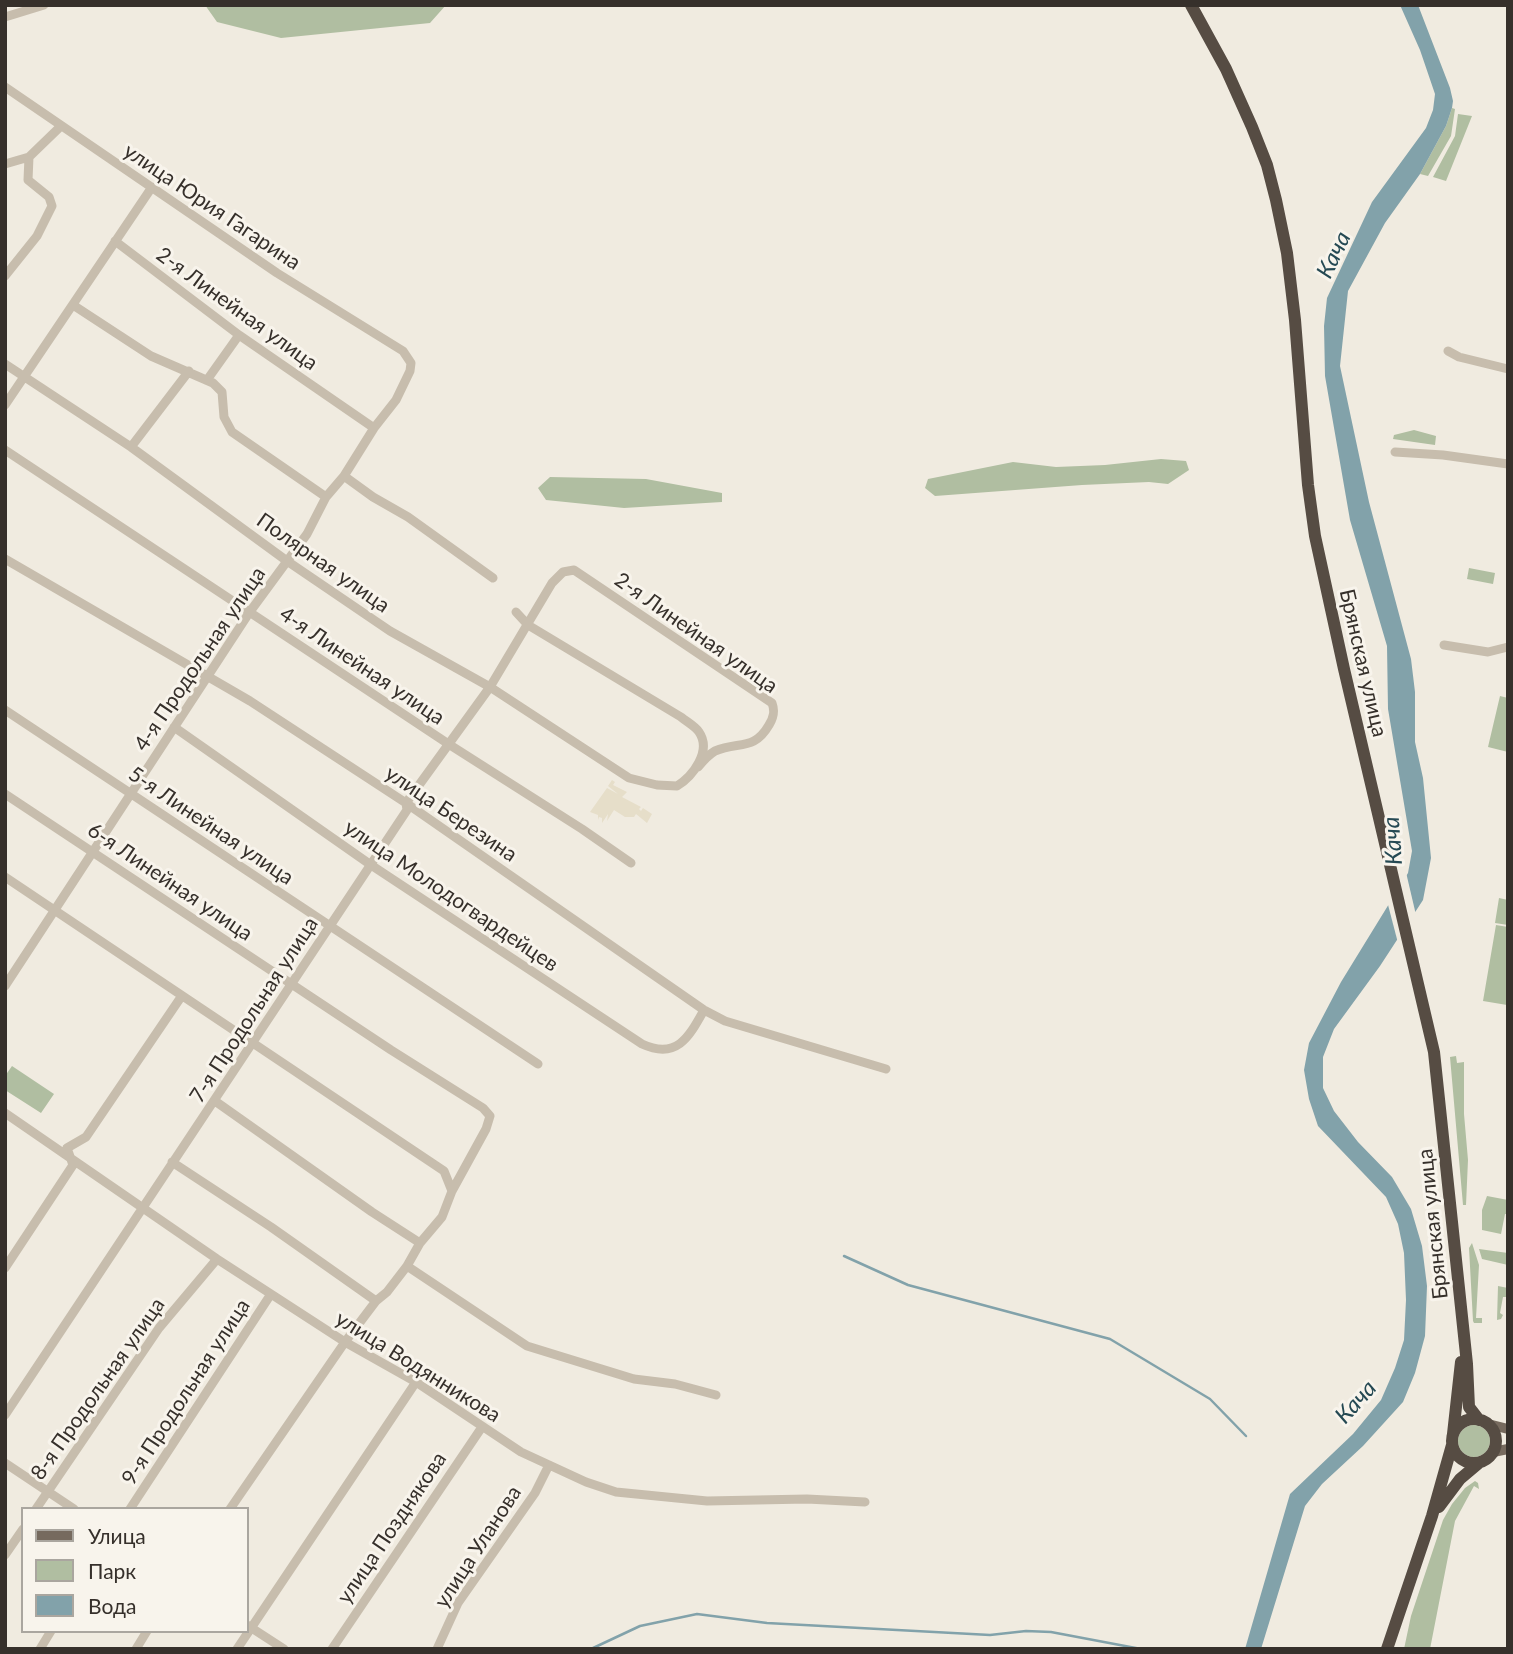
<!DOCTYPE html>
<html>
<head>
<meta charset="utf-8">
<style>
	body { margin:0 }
	#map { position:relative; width:1513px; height:1654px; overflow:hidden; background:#f0ebe0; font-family:Lato,sans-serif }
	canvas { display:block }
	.frame { position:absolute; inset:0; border:7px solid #36302b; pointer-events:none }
	.legend { position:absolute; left:21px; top:1507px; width:228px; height:126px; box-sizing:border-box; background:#f8f4ec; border:2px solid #aaa69f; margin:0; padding:9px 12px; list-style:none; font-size:21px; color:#36302b }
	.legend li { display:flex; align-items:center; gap:14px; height:35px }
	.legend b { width:35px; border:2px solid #aaa69f }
</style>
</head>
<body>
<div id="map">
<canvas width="1513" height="1654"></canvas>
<div class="frame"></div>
<ul class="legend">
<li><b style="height:9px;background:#766a5e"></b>Улица</li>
<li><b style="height:19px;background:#b0bea1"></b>Парк</li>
<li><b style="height:19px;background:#82a2aa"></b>Вода</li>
</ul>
</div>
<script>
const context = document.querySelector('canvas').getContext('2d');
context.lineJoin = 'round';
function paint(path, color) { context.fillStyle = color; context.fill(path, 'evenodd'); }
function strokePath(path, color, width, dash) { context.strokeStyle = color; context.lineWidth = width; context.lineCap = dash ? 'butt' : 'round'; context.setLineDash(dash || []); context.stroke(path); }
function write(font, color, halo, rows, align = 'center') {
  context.font = font + ' Lato,sans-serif'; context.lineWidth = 6; context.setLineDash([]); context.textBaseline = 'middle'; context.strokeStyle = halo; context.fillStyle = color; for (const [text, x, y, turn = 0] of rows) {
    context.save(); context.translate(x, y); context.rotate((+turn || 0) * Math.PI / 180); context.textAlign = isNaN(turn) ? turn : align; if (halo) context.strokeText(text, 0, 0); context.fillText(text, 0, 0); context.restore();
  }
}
paint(new Path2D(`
	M205 5H446L430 23 281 38 217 22Z
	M1452 108 1455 109 1451 136 1428 176 1420 174 1446 126Z
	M1458 114 1472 116 1446 181 1433 177 1455 136Z
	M1414 430 1436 436 1435 445 1393 439 1394 435Z
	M1161 459 1186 461 1189 470 1168 484 1149 482 1082 485 935 496 925 488 928 479 1013 462 1056 467 1105 465Z
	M550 477 646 479 722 493V502L624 508 546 500 538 488Z
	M1469 568 1495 573 1493 584 1467 579Z
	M1500 696 1508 698V752L1488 747Z
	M1499 898 1508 900V925L1495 923Z
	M1496 925 1508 927 1507 1005 1483 1001Z
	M1456 1056 1457 1063 1464 1062V1114L1468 1160 1466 1205H1463L1450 1057Z
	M12 1066 54 1094 41 1113 5 1090V1076Z
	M1487 1196 1508 1200V1214H1505L1501 1234 1482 1230V1210Z
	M1472 1243 1479 1265 1476 1318H1482V1323H1474L1473 1321 1469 1248Z
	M1479 1249 1508 1253V1265L1482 1259Z
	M1498 1286 1508 1288 1507 1297H1503L1500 1313 1503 1315 1501 1319 1497 1320Z
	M1458 1441a16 16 0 1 1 32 0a16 16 0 1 1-32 0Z
	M1475 1481 1478 1483 1479 1489 1474 1486 1455 1521 1430 1649H1404L1411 1616 1443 1520 1452 1504 1465 1488Z`), '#b0bea1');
paint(new Path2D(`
	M612 780 615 782 613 785 627 792 622 797 641 807 639 809 641 811 643 808 652 814 647 823 636 814 634 817H625L614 810 607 821 608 814 602 823V818L599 817 598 820V815L590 812 607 788 618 794 608 786Z`), '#e6dec9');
paint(new Path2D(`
	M1400 5H1418L1450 88 1453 101 1452 108 1446 126 1420 174 1385 223 1348 291 1340 366 1369 502 1411 659 1415 692V742L1423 778 1431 858 1423 900 1380 966 1334 1029 1323 1057V1088L1334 1111 1358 1142 1392 1177 1411 1209 1422 1246 1427 1286 1425 1336 1415 1373 1403 1402 1363 1446 1322 1484 1305 1506 1261 1649H1245L1290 1494 1353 1434 1381 1400 1395 1368 1404 1340 1406 1300 1404 1253 1398 1224 1386 1197 1318 1126 1309 1099 1304 1070 1309 1043 1341 982 1408 873 1412 851 1388 709 1387 646 1350 520 1325 376 1324 326 1327 298 1372 202 1426 128 1433 110 1435 94 1420 50Z`), '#82a2aa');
paint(new Path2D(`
	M1405 868 1416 915 1398 943 1387 901Z`), '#f0ebe0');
strokePath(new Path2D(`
	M844 1256 908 1285 1110 1339 1210 1399 1246 1436
	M591 1649 640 1626 697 1614 767 1623 990 1635 1026 1631 1051 1632 1141 1649`), '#82a2aa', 2.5);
strokePath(new Path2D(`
	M5 17 44 5
	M5 87 277 273 403 351 411 363 410 371 396 400 374 428 344 476 326 497 307 534 249 613 5 986
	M5 164 29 157
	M115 241 239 335 374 428
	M5 276 37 236 52 206 49 197 28 180 29 157 61 126
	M73 305 151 356 213 383 222 392 224 417 232 432 326 497
	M1448 351 1459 357 1508 369
	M5 364 131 447 287 561 390 631 490 687 629 778 657 785 677 786C693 776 712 751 699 732 695 726 687 722 681 717L528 625 516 612
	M207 380 239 335
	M5 405 152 187
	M131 447 189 371
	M5 450 450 745 582 829 631 863
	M1395 452 1443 455 1508 464
	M344 476 373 497 408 517 493 578
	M5 559 250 701 406 803 704 1010 725 1021 886 1069
	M1444 645 1488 652 1508 647
	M5 710 538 1064
	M174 727 371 865 642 1044C677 1060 689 1037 704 1010
	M5 794 391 1050 483 1108 490 1116 486 1129 452 1191 442 1217 420 1243 407 1266 387 1292 376 1301 345 1342 230 1509
	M5 877 444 1171 452 1191
	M215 1101 372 1212 420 1243
	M5 1113 217 1259 345 1342 416 1382 521 1452 586 1482 616 1492 707 1501 807 1499 865 1502
	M172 1162 271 1227 376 1301
	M407 1266 527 1346 634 1379 675 1384 716 1395
	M5 1268 73 1165 67 1148 86 1137 181 997
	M5 1415C139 1213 275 1012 407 810L406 803 490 687 552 583 563 572 574 570 772 703C775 711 774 717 769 725 754 751 739 741 715 751 708 755 703 761 698 767
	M5 1463 74 1509
	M36 1509 159 1328 217 1259
	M130 1509 271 1294
	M5 1555 23 1529
	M247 1625 284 1649
	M40 1649 51 1631
	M136 1649 147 1631
	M237 1649 416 1382
	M332 1649 482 1427
	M437 1649 458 1603 535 1493 549 1465`), '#c7bdad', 9);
strokePath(new Path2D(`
	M1488 1424 1508 1429
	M1493 1452 1508 1449`), '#766a5e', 10);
strokePath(new Path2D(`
	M1191 5 1226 69 1252 127 1267 165 1276 200 1287 253 1295 320 1308 485 1315 536 1344 669 1434 1052 1467 1364 1469 1407 1479 1420
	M1452 1441a22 22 0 1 1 44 0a22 22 0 1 1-44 0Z
	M1453 1434 1461 1362
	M1439 1507 1460 1479 1479 1463
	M1387 1649 1432 1516 1452 1445`), '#564c43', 12);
write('21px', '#36302b', '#f8f4ec', [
	["улица Юрия Гагарина",212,207,34],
	["2-я Линейная улица",237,309,36],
	["Полярная улица",323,563,35],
	["2-я Линейная улица",696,633,35],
	["4-я Продольная улица",200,659,-56],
	["Брянская улица",1363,663,77],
	["4-я Линейная улица",362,666,34],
	["улица Березина",451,814,34],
	["5-я Линейная улица",211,826,34],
	["6-я Линейная улица",170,882,34],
	["улица Молодогвардейцев",451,896,34],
	["7-я Продольная улица",254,1010,-57],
	["Брянская улица",1433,1224,-96],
	["улица Водянникова",418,1367,32],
	["8-я Продольная улица",98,1389,-55],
	["9-я Продольная улица",186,1392,-57],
	["улица Позднякова",392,1528,-56],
	["улица Уланова",478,1547,-57]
]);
write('italic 23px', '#254953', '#f8f4ec', [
	["Кача",1334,255,-64],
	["Кача",1393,841,-94],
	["Кача",1356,1402,-48]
]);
</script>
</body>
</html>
